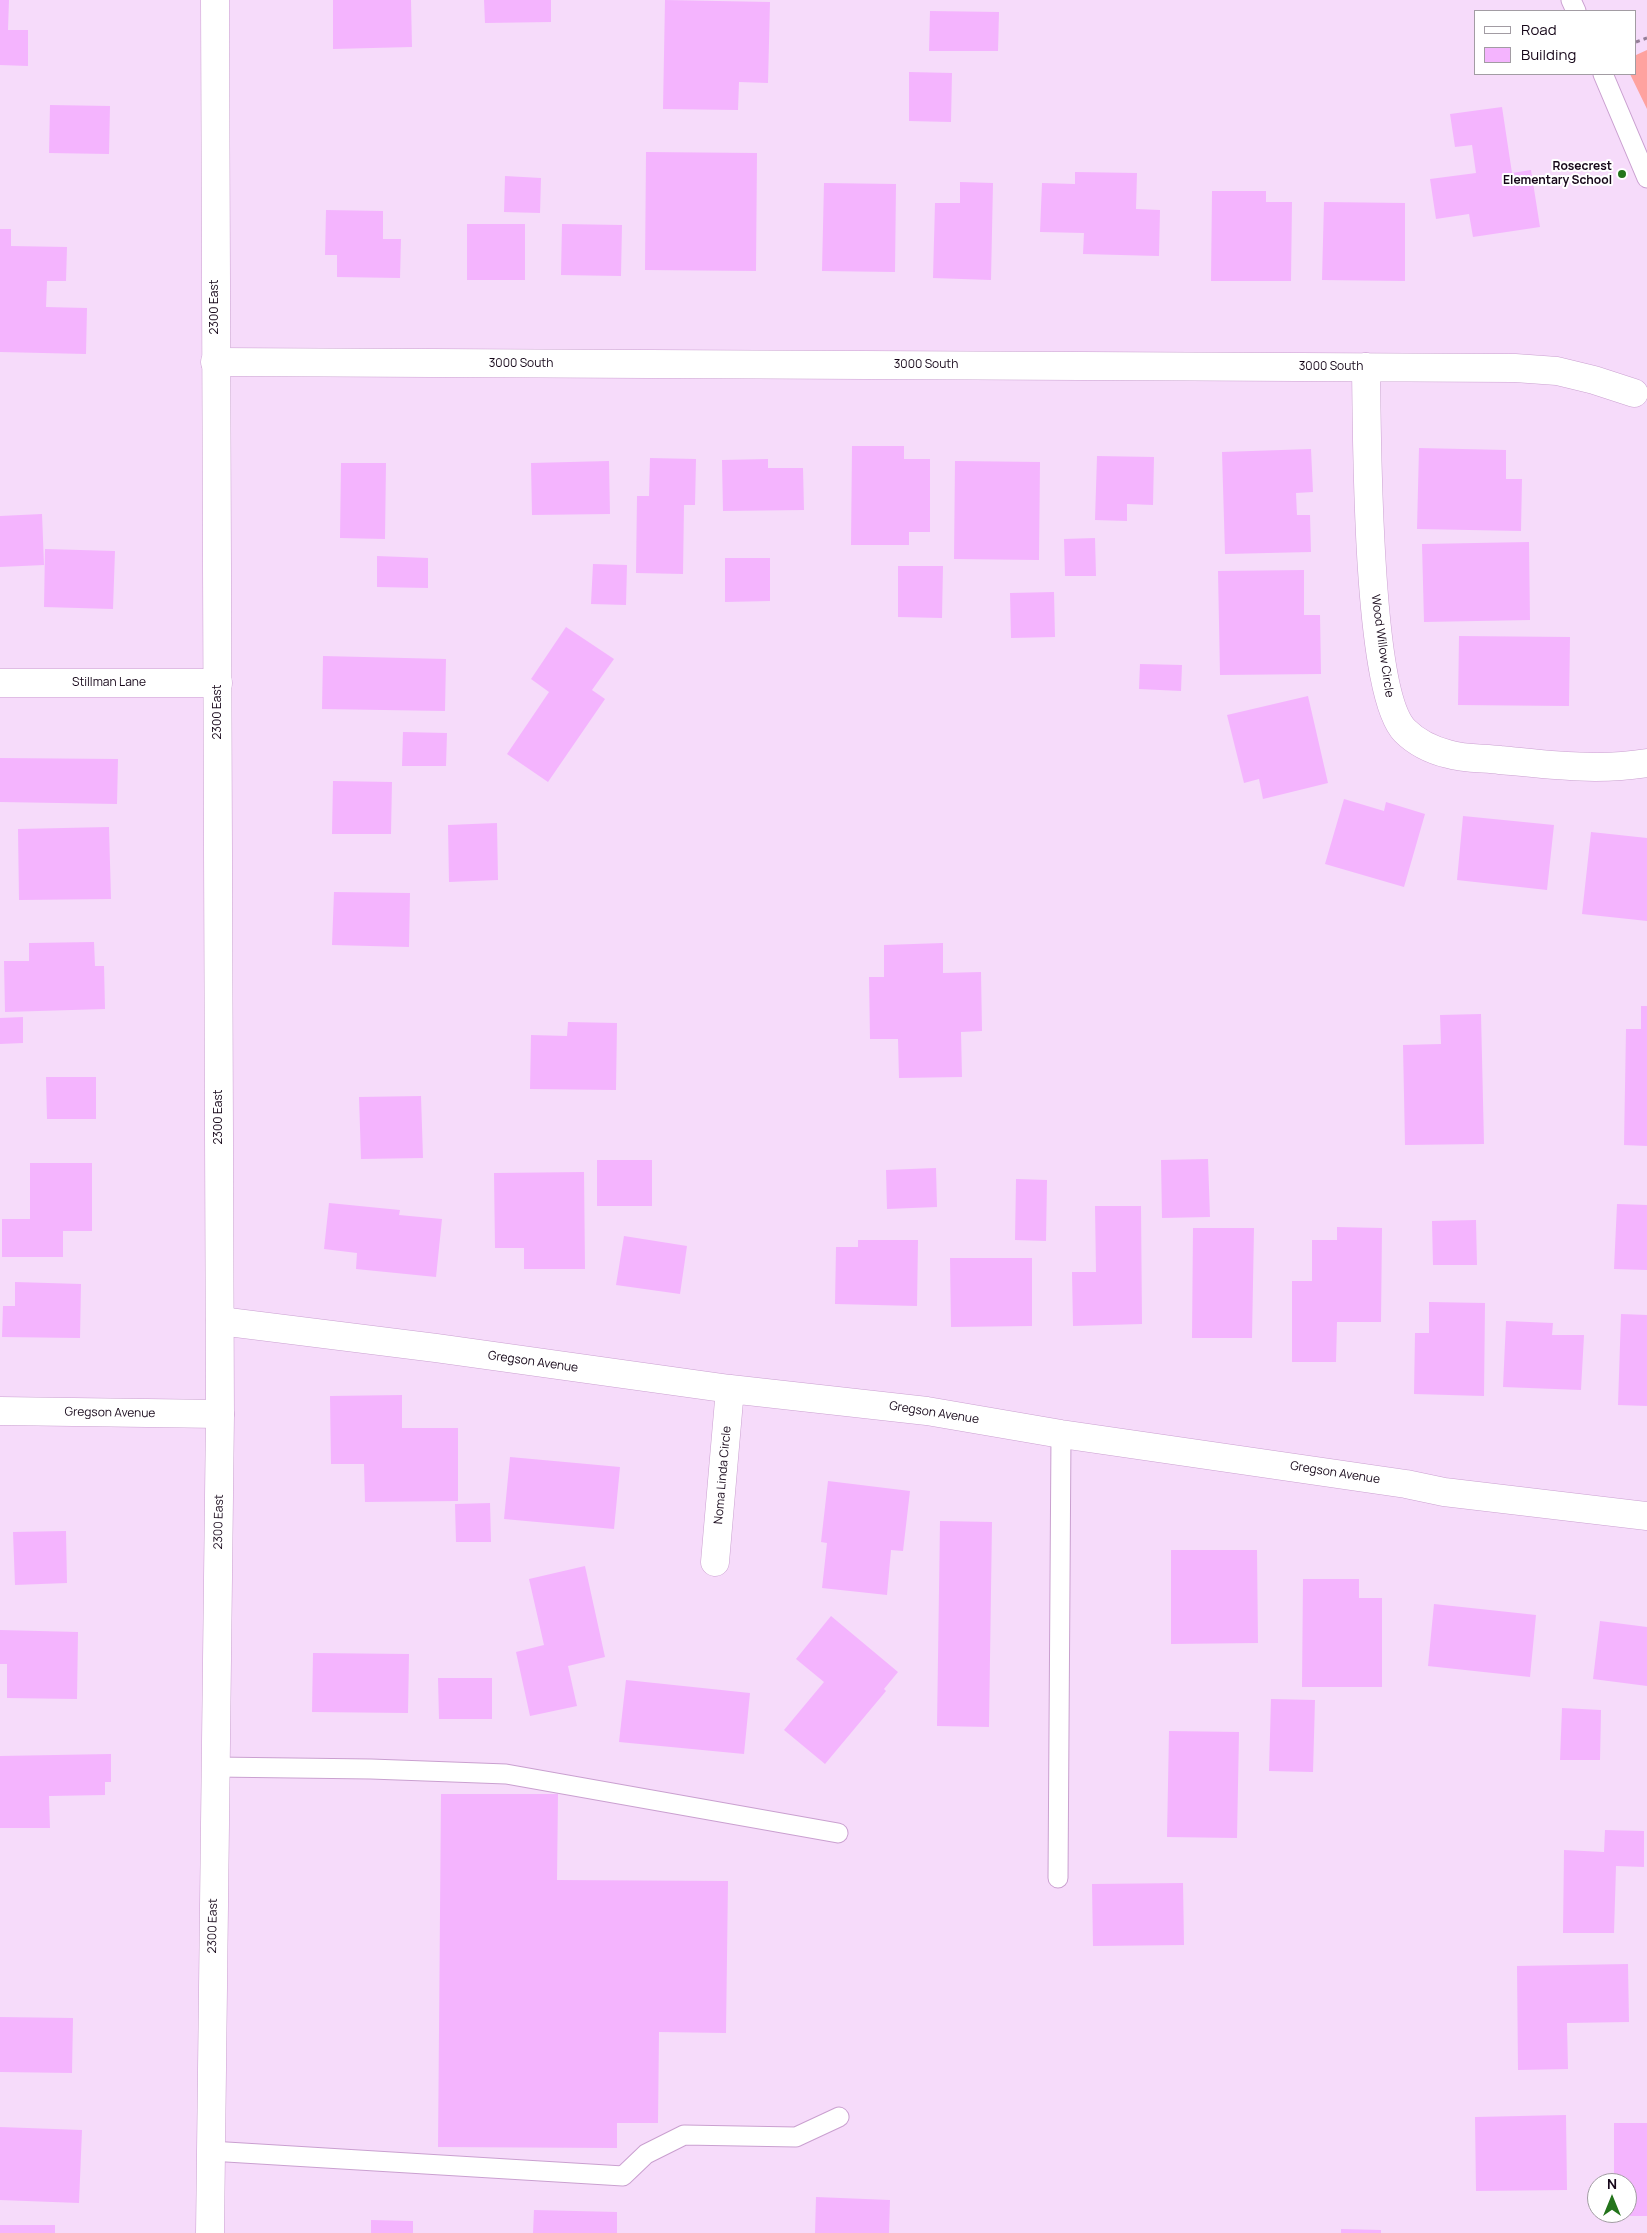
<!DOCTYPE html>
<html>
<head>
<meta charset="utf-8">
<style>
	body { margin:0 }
	#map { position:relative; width:1647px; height:2233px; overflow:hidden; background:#f6dbfa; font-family:Manrope,sans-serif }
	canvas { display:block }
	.legend { position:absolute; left:1474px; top:10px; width:162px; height:65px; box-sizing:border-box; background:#fff; border:1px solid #a29ca3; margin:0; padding:6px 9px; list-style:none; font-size:15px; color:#160719 }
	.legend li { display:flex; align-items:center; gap:10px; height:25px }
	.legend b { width:25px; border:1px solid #a29ca3 }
	.north { position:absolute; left:1587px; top:2173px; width:50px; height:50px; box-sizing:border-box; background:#fff; border:1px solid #a29ca3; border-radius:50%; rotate:0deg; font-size:14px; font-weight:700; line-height:20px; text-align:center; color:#160719 }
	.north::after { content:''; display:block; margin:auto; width:18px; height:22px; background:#24741c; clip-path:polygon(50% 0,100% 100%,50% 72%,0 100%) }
</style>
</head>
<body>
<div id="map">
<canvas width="1647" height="2233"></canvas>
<ul class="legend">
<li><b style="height:6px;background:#fff"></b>Road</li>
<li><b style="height:14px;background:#f4b4fe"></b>Building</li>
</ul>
<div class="north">N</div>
</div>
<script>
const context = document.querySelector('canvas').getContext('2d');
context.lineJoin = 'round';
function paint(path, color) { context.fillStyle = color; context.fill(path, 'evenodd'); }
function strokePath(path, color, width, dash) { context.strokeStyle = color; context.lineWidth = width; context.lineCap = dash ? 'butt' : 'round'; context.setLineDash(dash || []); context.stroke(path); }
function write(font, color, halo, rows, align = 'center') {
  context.font = font + ' Manrope,sans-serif'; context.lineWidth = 4; context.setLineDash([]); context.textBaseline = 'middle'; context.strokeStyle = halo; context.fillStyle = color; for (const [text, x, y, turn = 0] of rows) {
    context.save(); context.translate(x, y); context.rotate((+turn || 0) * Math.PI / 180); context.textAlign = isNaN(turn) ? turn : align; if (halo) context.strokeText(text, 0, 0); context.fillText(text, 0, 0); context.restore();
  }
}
paint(new Path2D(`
	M1647 50V109L1630 74H1636V55Z`), '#fea29f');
paint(new Path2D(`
	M0 0H9L8 30H28V66L0 65Z
	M333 0H411L412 47 333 49Z
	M484 0H551V22L485 23Z
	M665 0 770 2 768 83 739 82 738 110 663 109Z
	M930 11 999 12 998 51H929Z
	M909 72 952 73 951 122 909 121Z
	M50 105 110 106 109 154 49 153Z
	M1502 107 1512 173 1531 170 1540 227 1473 237 1469 214 1436 219 1430 179 1476 173 1472 145 1455 147 1450 114Z
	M646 152 757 153 756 271 645 270Z
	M1075 172 1137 173 1136 209 1160 210 1159 256 1083 254 1084 233 1040 232 1042 183 1075 184Z
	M505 176 541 178 540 213 504 212Z
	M960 182 993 183 991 280 933 278 935 203H960Z
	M824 183 896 184 895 272 822 271Z
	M1212 191H1266V202H1292L1291 281H1211Z
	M1324 202 1405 203V281L1322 280Z
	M326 210 383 211V239H401L400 278 337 277V255H325Z
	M467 224H525V280H467Z
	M562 224 622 225 621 276 561 275Z
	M0 229H11V246L67 247 66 281H47L46 307 87 308 86 354 0 352Z
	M852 446H904V459H930V532H909V545H851Z
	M1419 448 1506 450V479H1522L1521 531 1417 529Z
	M1311 449 1313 492 1296 493 1297 515H1310L1311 552 1225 554 1222 452Z
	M1097 456 1154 457 1153 505 1127 504V521L1095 520Z
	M650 458 696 459 695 505H684L683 574 636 573 637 496H649Z
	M768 459V468H803L804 510 723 511 722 460Z
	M609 461 610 514 532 515 531 463Z
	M955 461 1040 462 1039 560 954 559Z
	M341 463H386L385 539 340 538Z
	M42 514 44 565 0 567V516Z
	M1095 538 1096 576H1065L1064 539Z
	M1529 542 1530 620 1424 622 1422 544Z
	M45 549 115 551 113 609 44 607Z
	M377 556 428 558V588L377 587Z
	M725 558H770V601L725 602Z
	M593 564 627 565 626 605 591 604Z
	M898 566H943L942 618 898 617Z
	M1304 570V615H1320L1321 674 1220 675 1218 571Z
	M1054 592 1055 637 1011 638 1010 593Z
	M566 627 614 659 592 690 605 699 548 782 507 754 549 692 531 679Z
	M1459 636 1570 637 1569 706 1458 705Z
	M323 656 446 659 445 711 322 709Z
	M1140 664 1182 665 1181 691 1139 689Z
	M1308 696 1328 783 1263 799 1259 779 1244 783 1227 715Z
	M403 732 447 733 446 766H402Z
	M0 758 118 759 117 804 0 802Z
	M333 781 392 782 391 834H332Z
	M1344 799 1384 811 1386 802 1425 814 1404 887 1325 864Z
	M1463 816 1554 825 1547 890 1457 880Z
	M497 823 498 880 449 882 448 825Z
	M109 827 111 899 19 900 18 829Z
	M1591 832 1647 838V921L1582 914Z
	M334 892 410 893 409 947 332 945Z
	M94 942 95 966H104L105 1009 5 1012 4 961H29V943Z
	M943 943V973L981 972 982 1031 961 1032 962 1077 899 1078 898 1039H870L869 977H884V945Z
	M1641 1006H1647V1146L1624 1145 1626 1029H1641Z
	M1481 1014 1484 1144 1405 1145 1403 1045 1441 1044 1440 1015Z
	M23 1017V1043L0 1044V1018Z
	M568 1022 617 1023 616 1090 530 1089 531 1035 567 1036Z
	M46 1077H96V1119H47Z
	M421 1096 423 1158 361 1159 359 1097Z
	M1208 1159 1210 1217 1162 1218 1161 1160Z
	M597 1160H652V1206H597Z
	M30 1163H92V1231H63V1257H2V1219H30Z
	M936 1168 937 1207 887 1209 886 1170Z
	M584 1172 585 1269H524V1248H495L494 1173Z
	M1016 1179 1047 1180 1046 1241 1015 1240Z
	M329 1203 400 1210 399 1215 442 1219 436 1277 356 1269 357 1253 324 1249Z
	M1617 1204 1647 1205V1270L1614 1269Z
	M1095 1206H1141L1142 1324 1073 1326 1072 1272H1096Z
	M1476 1220 1477 1265H1433L1432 1221Z
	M1337 1227 1382 1228 1381 1322H1337L1336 1362H1292V1281H1312V1240H1337Z
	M1193 1228H1254L1252 1338H1192Z
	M624 1236 687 1246 680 1294 616 1285Z
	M858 1240H918L917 1306 835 1304 836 1247H858Z
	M950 1258H1032V1326L951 1327Z
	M15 1282 81 1284 80 1338 2 1337 3 1306H15Z
	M1429 1302 1485 1303 1484 1396 1414 1394 1415 1333H1429Z
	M1621 1314 1647 1315V1406L1618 1405Z
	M1506 1321 1553 1323 1552 1335H1584L1581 1390 1503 1387Z
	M402 1395V1428H458V1501L365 1502 364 1464H331L330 1396Z
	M510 1457 620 1467 614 1529 504 1519Z
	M828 1481 910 1491 903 1551 891 1550 887 1595 822 1588 827 1543 821 1542Z
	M490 1503 491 1542H456L455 1504Z
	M940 1521 992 1522 989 1727 937 1726Z
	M66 1531 67 1583 15 1585 13 1532Z
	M1171 1550H1257L1258 1643 1171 1644Z
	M585 1566 605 1657 568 1666 577 1706 530 1716 516 1652 544 1645 529 1579Z
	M1303 1579H1359V1598H1382V1687H1302Z
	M1434 1604 1536 1615 1530 1677 1428 1666Z
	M831 1616 898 1672 884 1689 886 1691 825 1764 784 1730 824 1682 796 1659Z
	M1600 1621 1647 1627V1686L1593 1679Z
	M0 1630 78 1632 77 1699 7 1698V1664H0Z
	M313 1653 409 1654 408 1713 312 1712Z
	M438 1678H492V1719H439Z
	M626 1680 750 1693 744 1754 619 1742Z
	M1271 1699 1315 1700 1313 1772 1269 1771Z
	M1562 1708 1601 1710 1600 1760H1560Z
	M1169 1731 1239 1732 1237 1838 1167 1837Z
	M111 1754V1782H105V1795L49 1796 50 1828H0V1756Z
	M441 1794H558L557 1880 728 1881 726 2033 659 2032 658 2123H617V2148L438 2147Z
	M1605 1830 1644 1831V1867L1616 1866 1614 1933H1563L1564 1850 1604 1852Z
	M1183 1883 1184 1945 1093 1946 1092 1884Z
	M1628 1964 1629 2022 1567 2023 1568 2069 1518 2070 1517 1966Z
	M0 2017 73 2018 72 2073 0 2072Z
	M1566 2115 1567 2190 1476 2191 1475 2117Z
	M1614 2123H1647V2216H1614V2213H1627V2183H1614Z
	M0 2127 82 2130 79 2203 0 2200Z
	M816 2197 890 2200 889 2233H815Z
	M534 2210 617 2212V2233H533Z
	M371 2220 413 2221V2233H371Z
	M0 2225H55V2233H0Z
	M1341 2229 1381 2230V2233H1341Z`), '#f4b4fe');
const service = new Path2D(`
	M1571 0 1576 11
	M1603 74 1647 178
	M215 1767 371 1769 506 1774 838 1833
	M1058 1878 1061 1434
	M210 2151 623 2176 646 2154 684 2135 796 2137 839 2117`);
const minor = new Path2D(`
	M215 362 1515 368 1557 371 1594 380 1634 393
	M1366 367C1367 431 1366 692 1405 731 1417 743 1432 750 1448 754 1464 759 1484 758 1500 760 1550 765 1598 771 1647 763
	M0 683H218
	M220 1321 436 1348 730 1389 927 1411 1061 1434 1406 1484 1444 1492 1647 1516
	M0 1411 220 1414
	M715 1562 730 1389`);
const secondary = new Path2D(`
	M210 2233 220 1414 215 0`);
strokePath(service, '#caa0d0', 21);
strokePath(minor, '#caa0d0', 29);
strokePath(secondary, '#caa0d0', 29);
strokePath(new Path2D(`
	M1636 42 1647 38`), '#947e97', 3, [4, 4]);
strokePath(service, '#fff', 19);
strokePath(minor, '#fff', 28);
strokePath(secondary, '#fff', 28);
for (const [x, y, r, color] of [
	[1622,174,5,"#24741c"]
]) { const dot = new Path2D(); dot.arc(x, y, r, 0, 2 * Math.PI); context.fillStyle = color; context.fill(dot); strokePath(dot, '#fff', 2); }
write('bold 12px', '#160719', '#fff', [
	["Rosecrest",1612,167],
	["Elementary School",1612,181]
], 'right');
write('12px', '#160719', '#fff', [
	["2300 East",215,307,-90],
	["3000 South",521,364],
	["3000 South",926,365],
	["3000 South",1331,367],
	["Wood Willow Circle",1382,646,82],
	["Stillman Lane",109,683],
	["2300 East",218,712,-90],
	["2300 East",219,1117,-90],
	["Gregson Avenue",533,1362,8],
	["Gregson Avenue",110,1413,1],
	["Gregson Avenue",934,1413,9],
	["Gregson Avenue",1335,1473,9],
	["Noma Linda Circle",723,1475,-85],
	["2300 East",219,1522,-89],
	["2300 East",213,1926,-89]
]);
</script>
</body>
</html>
